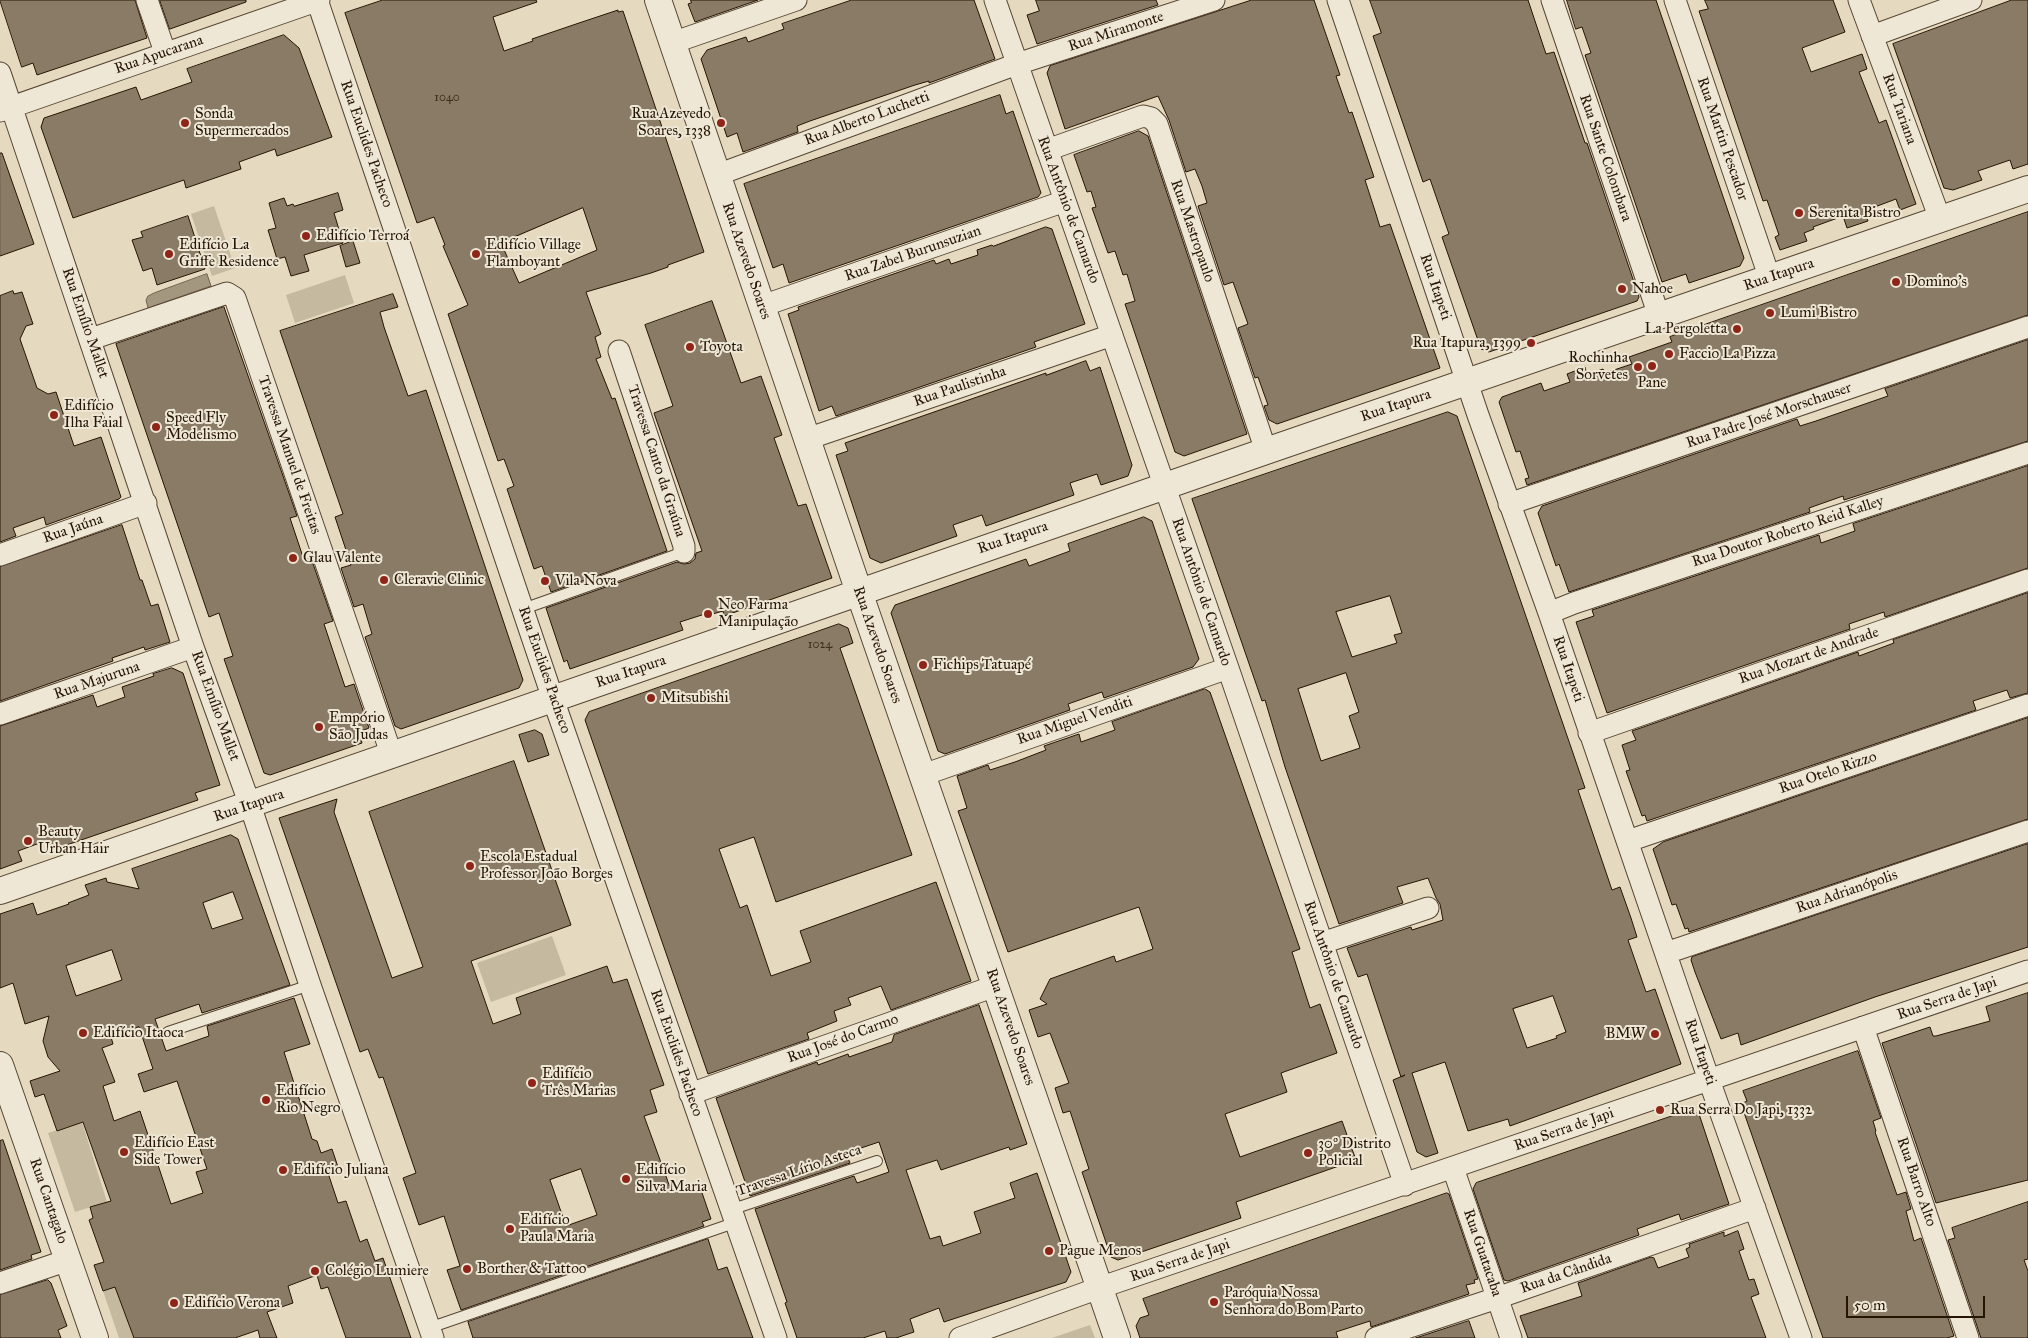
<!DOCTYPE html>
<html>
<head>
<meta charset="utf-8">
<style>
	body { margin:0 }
	#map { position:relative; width:2028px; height:1338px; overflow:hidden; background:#e5dabf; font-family:"IM FELL Great Primer",serif }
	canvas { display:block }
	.scale { position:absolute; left:1846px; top:1296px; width:139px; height:22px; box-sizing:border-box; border:2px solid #261504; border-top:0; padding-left:6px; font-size:15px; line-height:18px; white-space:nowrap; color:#261504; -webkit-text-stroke:4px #eee7d5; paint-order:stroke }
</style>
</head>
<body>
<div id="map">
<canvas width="2028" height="1338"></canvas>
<div class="scale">50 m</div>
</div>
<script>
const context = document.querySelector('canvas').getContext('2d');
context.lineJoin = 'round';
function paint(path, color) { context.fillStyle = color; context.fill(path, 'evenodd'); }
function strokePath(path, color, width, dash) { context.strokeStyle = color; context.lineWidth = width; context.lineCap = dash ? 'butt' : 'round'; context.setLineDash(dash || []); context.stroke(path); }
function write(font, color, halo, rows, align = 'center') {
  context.font = font + ' "IM FELL Great Primer",serif'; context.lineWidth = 4; context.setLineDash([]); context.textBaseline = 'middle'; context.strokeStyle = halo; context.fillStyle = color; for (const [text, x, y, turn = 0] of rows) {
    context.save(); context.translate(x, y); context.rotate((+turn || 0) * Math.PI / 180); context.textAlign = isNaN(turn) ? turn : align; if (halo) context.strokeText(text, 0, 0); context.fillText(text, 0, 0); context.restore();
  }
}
paint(new Path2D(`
	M214 206 235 268 212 276 191 214Z
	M345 275 354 303 295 323 286 295Z
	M552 936 566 975 491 1002 477 963Z
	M82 1122 107 1202 75 1212 48 1133Z
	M115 1287 134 1338H119L103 1291Z
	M1090 1325 1095 1338H1052Z`), '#c5b99f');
const water = new Path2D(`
	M207 274 211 286 148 308 146 300 148 296 154 293Z`);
paint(water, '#a4977f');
strokePath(water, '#72634e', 1);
const building = new Path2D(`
	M0 0H135L147 38 37 75 33 63 22 67Z
	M160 0H246V2L170 29Z
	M383 0H536L537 2 493 17 504 51 533 41 532 39 579 23 618 10V12L623 11 704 252 668 265V267L651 273 586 292 601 334 595 337 601 357 596 359 612 399 615 398 667 551 551 592 542 566 534 569 507 489 514 486 504 459 498 461 448 314 468 305 443 246 445 245 434 217 417 223 345 13ZM583 208 597 250 519 283 501 243Z
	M691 0H758L695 22 688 4 691 3Z
	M852 0H974L995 59 929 83V81L915 85 810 121 797 126 798 132 743 152 737 133 727 137 701 59 707 50 746 37 748 42 784 29 782 24Z
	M1036 0H1156L1158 5 1037 44 1027 15 1039 11Z
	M1252 0H1314L1340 75 1336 76 1349 113 1352 112 1374 177 1365 180 1376 214 1380 227 1390 224 1440 368 1277 424 1269 420 1264 406 1268 405 1258 377 1255 378 1238 328 1248 324 1233 282 1224 285 1198 206 1207 203 1202 186 1195 169 1186 172 1169 120 1158 96 1065 129 1047 73 1050 66Z
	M1370 0H1528L1546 54 1554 52 1585 143H1587L1639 297 1637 301 1489 352 1481 349 1442 237 1449 234 1430 179 1423 182 1373 36 1381 33Z
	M1567 0H1656L1744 258 1740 266 1689 283 1686 274 1662 282 1585 55 1591 53 1582 27 1576 29Z
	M1705 0H1833L1845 32 1802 48 1811 72 1862 54 1867 69 1859 72 1879 123 1886 120 1916 204 1900 210 1896 199 1864 211 1868 221 1847 228 1843 216 1813 227 1814 229 1804 233 1807 241 1780 250 1775 237 1779 235 1767 200 1763 201 1699 11 1708 9Z
	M2012 0H2028V164L2013 169 2010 160 1978 171 1982 180 1953 190 1944 188 1893 44Z
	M284 35 299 48 332 137 277 156 275 149 239 162 241 169 186 188 184 180 73 218 41 127 44 118 136 87 141 100 192 82 187 69Z
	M1000 95 1006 114 1013 111 1041 193 1038 197 789 283 783 264 773 268 744 184Z
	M1139 131 1148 136 1247 434 1184 456 1175 452 1125 304 1135 301 1127 274 1123 275 1115 251 1108 253 1092 208 1096 207 1091 191 1087 192 1074 155Z
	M0 153H2L34 244 0 256Z
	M338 193 343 210 334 213 343 243 304 255 309 271 291 276 285 257 277 259 268 230 276 228 269 203 284 198 287 206 293 204 294 206Z
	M2028 212V315L1527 485 1525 479 1529 478 1520 451 1516 452 1499 402 1502 397 1541 383 1544 391 1570 382 1567 374 1585 367 1587 375 1603 369 1605 373 1632 364 1629 357 1672 342 1670 337Z
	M188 216 205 269 157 285 152 268 143 271 132 240 143 237 141 232Z
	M1046 227 1052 229 1085 324 1034 342 1036 347 836 416 832 406 819 411 788 314 799 310 798 307 934 260 936 264 949 259 951 264 978 255 977 250 992 245 993 246Z
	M353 241 360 263 346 267 340 246Z
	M13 291 14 294 22 292 33 324 26 326 20 339 37 388 48 394 56 392 74 446 101 437 121 497 119 499 46 525 44 517 13 528 16 536 0 542V296Z
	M393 294 398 307 380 312 384 327 408 396 426 390 523 680 519 688 401 729 395 726 365 637 372 634 363 604 354 607 341 568 351 565 335 517 343 514 280 331Z
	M712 301 741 383 761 376 782 435 774 438 798 506 806 504 832 578 724 616 723 611 709 615 708 613 680 622 683 630 570 669 567 660 564 662 546 608 677 562 684 564 690 563 695 559 696 553 702 551 654 413 673 406 645 325Z
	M224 307 297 516 290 518 304 560 311 558 333 621 324 624 345 687 354 684 369 728 359 732 362 743 270 775 264 773 224 659 233 656 219 613 209 617 116 344Z
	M2028 340V441L1844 500 1843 496 1809 508 1810 512 1569 592 1559 564 1556 566 1538 513 1542 506 1797 419 1800 426 1816 421 1888 396 1885 389Z
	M1086 361 1090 371 1100 367 1132 465 1128 476 1101 485 1097 474 1070 483 1074 495 986 526 982 515 953 525 957 536 881 563 870 558 836 455 848 451 845 443 1046 373V375Z
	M1448 412 1457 416 1585 788 1578 790 1612 890 1620 887 1631 918 1637 937 1628 940 1646 992 1655 989 1681 1064 1510 1126 1508 1119 1468 1131 1445 1062 1412 1073 1438 1153 1426 1157 1417 1152 1393 1080 1405 1075 1401 1077 1368 977 1367 974 1358 977 1347 948 1411 927 1412 930 1443 920 1440 904 1436 898 1428 878 1397 887 1403 903 1339 924 1285 767 1265 700 1262 701 1192 499ZM1390 596 1402 633 1394 635 1397 643 1352 657 1336 612ZM1346 673 1359 712 1349 716 1360 748 1321 761 1298 689ZM1553 996 1566 1032 1556 1036 1557 1038 1527 1048 1513 1009Z
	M2028 466V568L1885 617 1884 612 1849 624 1850 629 1607 713 1576 622 1594 616 1592 610 1819 535 1821 543 1855 531 1853 524Z
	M1144 517 1152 521 1199 659 1193 667 1104 698 1102 692 1068 704 1070 710 945 754 938 751 891 613 895 605 1026 559 1029 566 1070 551 1068 544Z
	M122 525 140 580H142L151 606 158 604 170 642 145 650 144 647 112 658 113 661 0 701V567Z
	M2028 593V693L2010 698 2007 690 1973 701 1976 710 1647 821 1645 815 1642 816 1626 771 1630 770 1622 745 1636 740 1632 731 1858 652 1859 656 1894 643 1893 640Z
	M839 624 848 628 853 643 840 648 912 855 776 902 754 837 719 849 740 908 747 905 771 976 811 962 800 931 936 882 971 981 891 1010 881 986 848 998 851 1005 834 1011 837 1021 807 1033 809 1039 708 1074 585 720 589 712Z
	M172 668 183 673 220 785 195 793 198 800 49 851 45 841 18 851 22 861 0 869V726L93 695 97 707 125 697 122 687 154 676 153 674Z
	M1205 689 1210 692 1300 949 1292 952 1310 1008 1320 1004 1337 1053 1281 1073 1287 1092 1225 1114 1240 1157 1342 1121 1356 1160 1236 1202 1241 1218 1118 1260 1111 1257 1082 1172 1089 1169 1070 1111 1063 1113 1055 1088 1069 1083 1050 1033 1038 1037 1029 1010 1047 1004 1040 999 1050 979 1114 956 1116 962 1153 949 1139 907 1008 952 958 811 967 808 957 776 988 765 990 770 1015 762 1046 750 1044 746 1079 734 1081 742 1115 730 1112 722Z
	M2028 718V819L1689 932 1688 928 1685 929 1676 904 1672 905 1653 849 1663 842Z
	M535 730 542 734 549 755 528 762 519 735Z
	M514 761 571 925 471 961 493 1024 521 1014 516 998 607 966 613 983 627 979 664 1085 650 1090 657 1112 644 1116 671 1190 689 1183 690 1187 699 1184 711 1219 702 1222 704 1226 461 1310 447 1270 460 1266 444 1216 419 1225 403 1178 416 1173 402 1132 383 1077 379 1078 368 1049 360 1052 279 818 337 799 334 812 392 978 423 967 369 812ZM581 1169 597 1215 566 1226 550 1180Z
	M231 835 238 839 290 985 202 1013 199 1004 155 1019 166 1051 209 1036 207 1026 294 998 310 1044 284 1052 305 1117 312 1139 317 1141 321 1153 332 1149 339 1170 328 1173 338 1203 346 1201 360 1242 367 1239 375 1261 383 1258 411 1338H346L328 1287 321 1289 317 1275 288 1286 293 1303 267 1312 277 1338H260L258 1330 235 1338H134L115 1287 103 1291 94 1265 104 1262 89 1220 93 1218 90 1207 111 1201 83 1122 57 1131 44 1094 35 1097 30 1081 60 1071 48 1057 43 1041 49 1016 25 1024 13 983 0 988V914L33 903 37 915 69 904 68 903 89 895 85 885 106 878 107 882 139 889 132 869ZM233 892 243 919 212 929 203 903ZM112 950 122 980 76 996 66 966ZM139 1027 153 1069 138 1074 144 1092 177 1081 207 1169 196 1172 203 1193 171 1204 140 1111 114 1121 103 1086 115 1082 102 1048 113 1044 111 1037Z
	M2028 844V947L1875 997 1741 1045 1738 1033 1721 1039 1695 972 1691 960 1692 957Z
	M2028 993V1180L1936 1203 1882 1043 1930 1027 1933 1036H1936L1990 1021 1986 1007Z
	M979 1005 1027 1144 1010 1150 1009 1147 941 1170 937 1160 906 1170 930 1239 940 1236 943 1246 981 1233 974 1212 1015 1198 1010 1183 1037 1173 1071 1272 1066 1282 944 1322 939 1308 910 1319 914 1332 896 1338H887L885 1331 863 1338H797L785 1303 787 1302 755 1209 854 1176 857 1183 889 1172 879 1142 846 1153 850 1163 750 1196 716 1098 817 1062 818 1065 848 1054 849 1057 892 1042 894 1035Z
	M1858 1051 1881 1118 1873 1121 1876 1131 1875 1132 1897 1195 1906 1192 1911 1209 1906 1211 1914 1241 1921 1238 1954 1336 1947 1338H1823L1741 1104 1747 1101 1743 1091Z
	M1690 1110 1699 1114 1729 1204 1681 1220 1679 1214 1637 1229 1639 1235 1508 1281 1504 1280 1473 1189 1476 1183Z
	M3 1140 41 1252 31 1255 32 1259 0 1270V1141Z
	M1447 1193 1449 1194 1478 1279 1474 1280 1475 1283 1466 1285 1469 1294 1371 1327 1370 1321 1336 1332 1338 1338H1140L1136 1326 1140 1318 1149 1315 1143 1299Z
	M2028 1202V1259L2024 1260 2028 1271V1338H1981L1948 1240 1955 1238 1952 1228Z
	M1738 1231 1744 1249 1739 1251 1749 1280 1754 1279 1759 1294 1751 1297 1766 1338H1528L1520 1316 1582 1296 1578 1283 1651 1257 1654 1258 1658 1268 1689 1257 1686 1249 1690 1247 1689 1244 1724 1232V1236Z
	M708 1239 718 1270 727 1267 753 1338H473L468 1322Z
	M48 1280 51 1283 67 1326 58 1330 61 1338H0V1295Z
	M1469 1321 1475 1338H1416Z`);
paint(building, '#897b65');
strokePath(building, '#261504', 1);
const service = new Path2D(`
	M523 609 684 552
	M168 1032 310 985
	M730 1210 877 1161
	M429 1328 734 1223`);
const minor = new Path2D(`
	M147 0 165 52
	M317 0 553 699 776 1338
	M995 0 1228 668 1405 1185
	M1338 0 1478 415 1549 613 1709 1080 1801 1338
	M1552 0 1659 316
	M1675 0 1770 279
	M1859 0 1940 219
	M1872 36 1971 0
	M672 43 796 0
	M0 73 193 647 250 805 310 985 433 1338
	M0 111 319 0
	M1047 150 1143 116 1151 118 1157 124 1266 451
	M717 175 1017 64 1214 0
	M762 306 1065 201
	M91 339 227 293 235 298 392 756
	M619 351 684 546V552
	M807 439 1112 335
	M1509 504 2028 327
	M0 555 146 503
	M1549 613 1574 603 2028 453
	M0 714 193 647
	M1589 733 2028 580
	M923 775 1228 668
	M1628 841 2028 705
	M1322 943 1428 908
	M1666 953 2028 831
	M1863 1027 1968 1338
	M690 1094 995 986
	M1453 1168 1511 1338
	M0 1283 68 1260
	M960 1338 1099 1288 2028 971
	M1376 1338 1497 1298 1755 1208`);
const tertiary = new Path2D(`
	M658 0 859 592 1117 1338
	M0 891 1266 451 2028 189
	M0 1065 95 1338`);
strokePath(service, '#564633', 12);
strokePath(minor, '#564633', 23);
strokePath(tertiary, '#564633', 28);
strokePath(service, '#eee7d5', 10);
strokePath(minor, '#eee7d5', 21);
strokePath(tertiary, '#eee7d5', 26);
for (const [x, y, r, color] of [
	[185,123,5,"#8f2418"],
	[721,123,5,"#8f2418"],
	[1799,213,5,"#8f2418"],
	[306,236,5,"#8f2418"],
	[169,254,5,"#8f2418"],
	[476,254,5,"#8f2418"],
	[1896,282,5,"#8f2418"],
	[1622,289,5,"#8f2418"],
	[1770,313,5,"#8f2418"],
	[1737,329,5,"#8f2418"],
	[1531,343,5,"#8f2418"],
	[690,347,5,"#8f2418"],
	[1669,354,5,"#8f2418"],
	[1652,366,5,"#8f2418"],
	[1638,367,5,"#8f2418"],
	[54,415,5,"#8f2418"],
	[156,427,5,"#8f2418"],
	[293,558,5,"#8f2418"],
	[384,580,5,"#8f2418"],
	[545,581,5,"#8f2418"],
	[708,614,5,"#8f2418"],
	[923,665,5,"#8f2418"],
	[651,698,5,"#8f2418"],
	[319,727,5,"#8f2418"],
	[28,841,5,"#8f2418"],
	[470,866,5,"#8f2418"],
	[83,1033,5,"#8f2418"],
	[1655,1034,5,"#8f2418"],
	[532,1083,5,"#8f2418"],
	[266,1100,5,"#8f2418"],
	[1660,1110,5,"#8f2418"],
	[124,1152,5,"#8f2418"],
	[1308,1153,5,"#8f2418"],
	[283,1170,5,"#8f2418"],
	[626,1179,5,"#8f2418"],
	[510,1229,5,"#8f2418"],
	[1049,1251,5,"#8f2418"],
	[467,1269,5,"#8f2418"],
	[315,1271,5,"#8f2418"],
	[1214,1302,5,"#8f2418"],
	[174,1303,5,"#8f2418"]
]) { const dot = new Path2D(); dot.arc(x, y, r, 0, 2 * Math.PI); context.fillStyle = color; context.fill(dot); strokePath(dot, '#eee7d5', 2); }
write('12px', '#3f2e1c', null, [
	["1040",447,98],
	["1024",820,645]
]);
write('15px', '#261504', '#eee7d5', [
	["Rua Miramonte",1116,32,-18],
	["Rua Apucarana",159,55,-19],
	["Rua Tariana",1899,109,70],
	["Rua Alberto Luchetti",867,119,-20],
	["Rua Martin Pescador",1722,139,71],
	["Rua Euclides Pacheco",366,144,71],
	["Rua Sante Colombara",1605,158,71],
	["Rua Antônio de Camardo",1068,210,70],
	["Rua Mastropaulo",1192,231,71],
	["Rua Zabel Burunsuzian",913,254,-19],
	["Rua Azevedo Soares",746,261,71],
	["Rua Itapura",1779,275,-19],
	["Rua Itapeti",1435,287,71],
	["Rua Emílio Mallet",85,323,71],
	["Rua Paulistinha",960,387,-19],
	["Rua Itapura",1396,406,-19],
	["Rua Padre José Morschauser",1769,416,-19],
	["Travessa Manuel de Freitas",289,455,71],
	["Travessa Canto da Graúna",656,461,72],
	["Rua Jaúna",73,529,-19],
	["Rua Doutor Roberto Reid Kalley",1788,532,-18],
	["Rua Itapura",1013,538,-19],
	["Rua Antônio de Camardo",1201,592,71],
	["Rua Azevedo Soares",877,645,71],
	["Rua Mozart de Andrade",1809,656,-19],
	["Rua Itapeti",1568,669,71],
	["Rua Euclides Pacheco",544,670,71],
	["Rua Itapura",631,672,-19],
	["Rua Majuruna",97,681,-19],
	["Rua Emílio Mallet",215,706,70],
	["Rua Miguel Venditi",1075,721,-19],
	["Rua Otelo Rizzo",1828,773,-19],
	["Rua Itapura",249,806,-19],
	["Rua Adrianópolis",1847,892,-19],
	["Rua Antônio de Camardo",1333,975,71],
	["Rua Serra de Japi",1947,999,-19],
	["Rua Azevedo Soares",1010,1027,71],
	["Rua José do Carmo",843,1039,-20],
	["Rua Itapeti",1700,1052,71],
	["Rua Euclides Pacheco",676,1053,71],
	["Rua Serra de Japi",1564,1130,-19],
	["Travessa Lírio Asteca",799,1171,-19],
	["Rua Barro Alto",1916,1182,71],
	["Rua Cantagalo",48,1201,71],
	["Rua Guatacaba",1482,1253,71],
	["Rua Serra de Japi",1180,1261,-19],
	["Rua da Cândida",1566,1274,-19]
]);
write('15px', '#261504', '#eee7d5', [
	["Sonda",195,114],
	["Supermercados",195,131],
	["Rua Azevedo",711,114,"right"],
	["Soares, 1338",711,131,"right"],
	["Serenita Bistro",1809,213],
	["Edifício Terroá",316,236],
	["Edifício La",179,245],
	["Griffe Residence",179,262],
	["Edifício Village",486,245],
	["Flamboyant",486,262],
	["Domino's",1906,282],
	["Nahoe",1632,289],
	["Lumi Bistro",1780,313],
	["La Pergoletta",1727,329,"right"],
	["Rua Itapura, 1399",1521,343,"right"],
	["Toyota",700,347],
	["Faccio La Pizza",1679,354],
	["Rochinha",1628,358,"right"],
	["Sorvetes",1628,375,"right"],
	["Pane",1652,383,"center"],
	["Edifício",64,406],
	["Ilha Faial",64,423],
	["Speed Fly",166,418],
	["Modelismo",166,435],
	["Glau Valente",303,558],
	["Cleravie Clinic",394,580],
	["Vila Nova",555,581],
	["Neo Farma",718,605],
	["Manipulação",718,622],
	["Fichips Tatuapé",933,665],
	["Mitsubishi",661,698],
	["Empório",329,718],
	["São Judas",329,735],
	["Beauty",38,832],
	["Urban Hair",38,849],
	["Escola Estadual",480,857],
	["Professor João Borges",480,874],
	["Edifício Itaoca",93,1033],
	["BMW",1645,1034,"right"],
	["Edifício",542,1074],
	["Três Marias",542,1091],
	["Edifício",276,1091],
	["Rio Negro",276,1108],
	["Rua Serra Do Japi, 1332",1670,1110],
	["Edifício East",134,1143],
	["Side Tower",134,1160],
	["30º Distrito",1318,1144],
	["Policial",1318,1161],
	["Edifício Juliana",293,1170],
	["Edifício",636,1170],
	["Silva Maria",636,1187],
	["Edifício",520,1220],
	["Paula Maria",520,1237],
	["Pague Menos",1059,1251],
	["Borther & Tattoo",477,1269],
	["Colégio Lumiere",325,1271],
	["Paróquia Nossa",1224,1293],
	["Senhora do Bom Parto",1224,1310],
	["Edifício Verona",184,1303]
], 'left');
</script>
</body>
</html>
